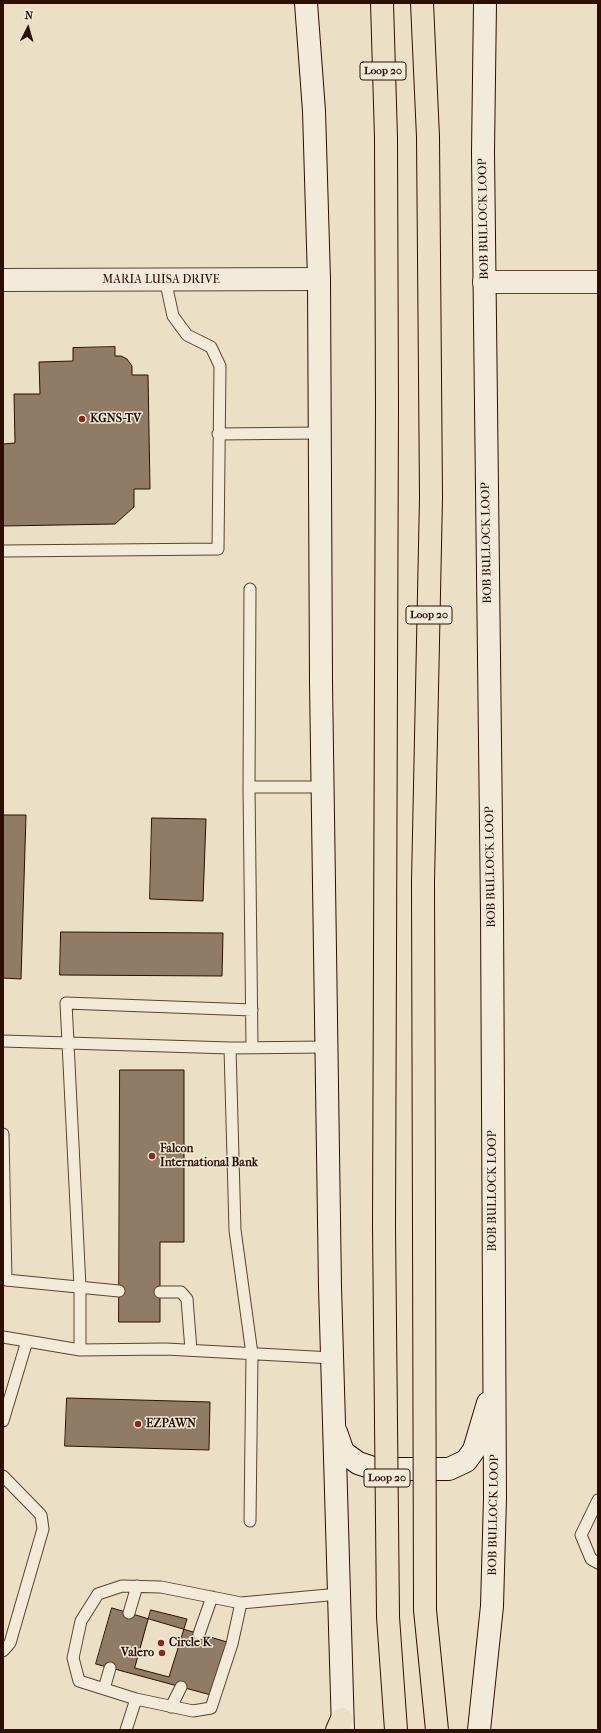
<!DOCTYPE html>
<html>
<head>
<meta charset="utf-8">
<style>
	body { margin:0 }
	#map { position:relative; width:601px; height:1733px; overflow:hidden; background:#ebe0c6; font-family:"IM FELL French Canon",serif }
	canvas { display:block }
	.frame { position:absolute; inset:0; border:4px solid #2d0e00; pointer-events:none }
	.north { position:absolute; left:8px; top:8px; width:40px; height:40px; -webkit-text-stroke:3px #f2ebda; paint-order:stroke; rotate:5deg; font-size:11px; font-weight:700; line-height:16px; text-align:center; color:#2d0e00 }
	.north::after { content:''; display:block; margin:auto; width:14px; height:18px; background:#2d0e00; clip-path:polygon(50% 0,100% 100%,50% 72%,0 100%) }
</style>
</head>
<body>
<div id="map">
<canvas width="601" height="1733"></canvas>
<div class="frame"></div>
<div class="north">N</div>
</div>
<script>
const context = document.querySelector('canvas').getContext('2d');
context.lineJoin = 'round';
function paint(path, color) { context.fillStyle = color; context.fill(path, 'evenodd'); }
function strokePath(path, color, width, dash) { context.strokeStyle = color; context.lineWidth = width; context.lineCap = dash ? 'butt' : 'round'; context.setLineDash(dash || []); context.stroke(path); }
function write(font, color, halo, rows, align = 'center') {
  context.font = font + ' "IM FELL French Canon",serif'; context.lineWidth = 3; context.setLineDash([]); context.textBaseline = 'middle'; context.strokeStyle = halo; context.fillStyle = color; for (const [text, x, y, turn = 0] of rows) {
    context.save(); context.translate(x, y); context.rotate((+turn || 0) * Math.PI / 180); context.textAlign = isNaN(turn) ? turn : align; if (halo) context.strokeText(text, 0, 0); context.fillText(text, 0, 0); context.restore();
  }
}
const building = new Path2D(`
	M115 347V356H121L127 359 132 366V375H148L150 489H134V507L115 524 3 526V444L15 443 14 394H40L39 362 73 361V348Z
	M3 815H26L21 979 3 978Z
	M152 818 206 819 203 901 150 899Z
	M61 932 223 933 222 976 60 975Z
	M120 1070H184V1242H160V1322H119Z
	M67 1398 210 1402 209 1450 65 1446Z
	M112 1608 227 1642 211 1695 96 1664Z
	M151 1610 187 1619 169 1677 135 1668Z`);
paint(building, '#907b67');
strokePath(building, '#2d0e00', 1);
const service = new Path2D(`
	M218 434 319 433
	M3 551 218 549 220 366 211 347 187 335 173 316 165 279
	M249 787 250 589
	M3 1041 68 1043 66 1003 252 1010
	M230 1048 235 1230 252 1354 250 1521
	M252 1048 249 787H322
	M3 1134 6 1280 119 1291
	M160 1292H181L187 1299 191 1350
	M3 1337 27 1341
	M80 1350V1287L68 1043 230 1048 326 1047
	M3 1421 27 1341 80 1350 166 1349 332 1358
	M3 1476 41 1515 43 1529 10 1643 3 1651
	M598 1500 581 1535 591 1559 598 1563
	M122 1586 161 1587 241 1603 232 1644 211 1708 193 1711 136 1699 79 1681 73 1658 81 1621 98 1594Z
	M241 1603 339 1594
	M129 1613 137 1586
	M199 1634 212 1597
	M104 1689 110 1668
	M171 1707 181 1687
	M126 1730 136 1699`);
const minor = new Path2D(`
	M3 280 319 279
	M484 282H598`);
const secondary = new Path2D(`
	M306 3 314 111 319 279 321 682 330 1287 343 1730
	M336 1432 343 1452 358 1463 376 1469H449L466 1461 474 1450 488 1403
	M479 1730 492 1606 495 1498 492 910 483 152 485 3`);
const primary = new Path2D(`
	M337 1730 342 1719`);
const motorway = new Path2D(`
	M382 3 386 138 387 407 384 1226
	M422 3 428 137 431 497 423 882 424 1226`);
strokePath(service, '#5c4232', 13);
strokePath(minor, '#5c4232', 24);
strokePath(secondary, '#2d0e00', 24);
strokePath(primary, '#2d0e00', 24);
strokePath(motorway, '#2d0e00', 24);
strokePath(service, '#f2ebda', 11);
strokePath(minor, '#f2ebda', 22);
strokePath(secondary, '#f2ebda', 22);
strokePath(primary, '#ebe0c6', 22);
strokePath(motorway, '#ebe0c6', 22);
const motorwayBridge = new Path2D(`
	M384 1226 388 1617 396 1730
	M424 1226 425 1610 437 1730`);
strokePath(motorwayBridge, '#2d0e00', 24, []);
strokePath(motorwayBridge, '#ebe0c6', 22);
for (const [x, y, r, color] of [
	[82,419,4,"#8f2418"],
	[152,1156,4,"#8f2418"],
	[138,1424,4,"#8f2418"],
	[161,1643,4,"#8f2418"],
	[162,1653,4,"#8f2418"]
]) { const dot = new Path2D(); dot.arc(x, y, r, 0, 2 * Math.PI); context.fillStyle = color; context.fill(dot); strokePath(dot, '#f2ebda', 1.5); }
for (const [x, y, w] of [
	[383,71,46],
	[429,615,46],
	[387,1478,46]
]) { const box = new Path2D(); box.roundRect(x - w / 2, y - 9, w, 18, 3); context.fillStyle = '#f2ebda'; context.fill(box); strokePath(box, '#2d0e00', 1); }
write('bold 11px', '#2d0e00', null, [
	["Loop 20",383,71],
	["Loop 20",429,615],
	["Loop 20",387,1478]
]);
write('12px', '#2d0e00', '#f2ebda', [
	["BOB BULLOCK LOOP",484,219,-91],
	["MARIA LUISA DRIVE",161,280],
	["BOB BULLOCK LOOP",487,543,-91],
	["BOB BULLOCK LOOP",491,867,-91],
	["BOB BULLOCK LOOP",493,1191,-90],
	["BOB BULLOCK LOOP",494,1515,-89]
]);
write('bold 12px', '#2d0e00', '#f2ebda', [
	["KGNS-TV",90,419],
	["Falcon",160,1149],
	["International Bank",160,1163],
	["EZPAWN",146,1424],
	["Circle K",169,1643],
	["Valero",154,1653,"right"]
], 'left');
</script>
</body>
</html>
